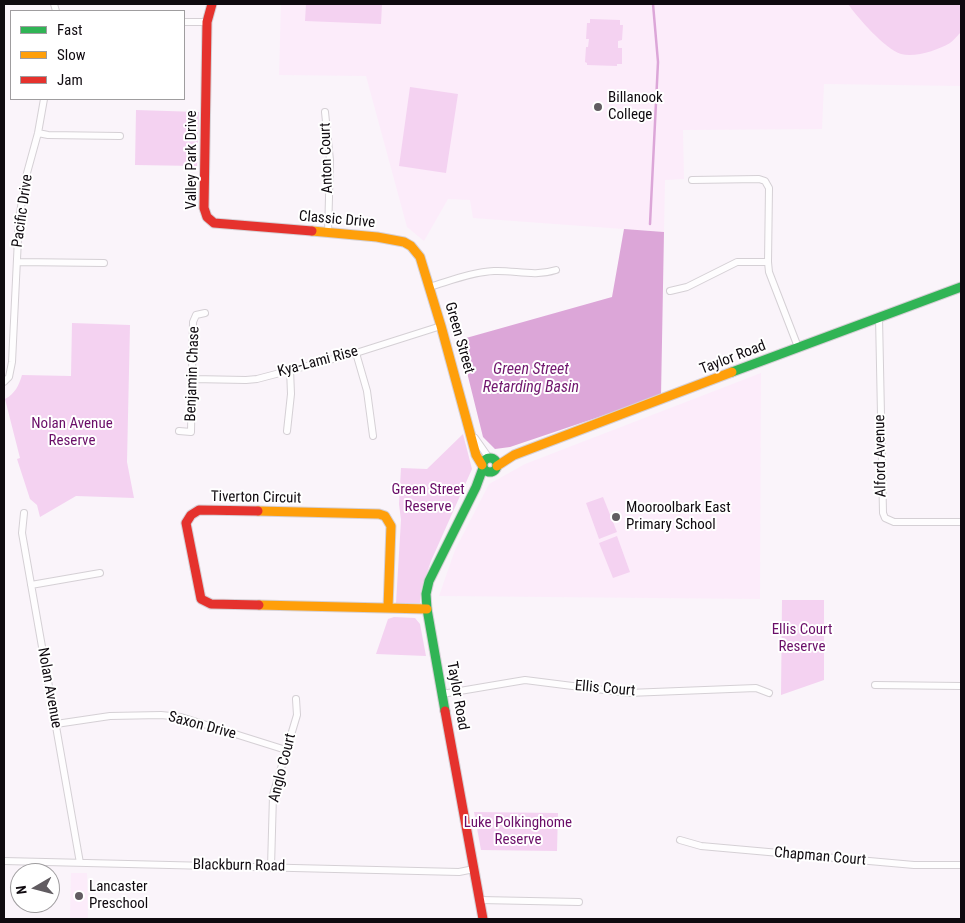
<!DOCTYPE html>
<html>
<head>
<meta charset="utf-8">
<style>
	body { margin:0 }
	#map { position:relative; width:965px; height:923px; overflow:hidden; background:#faf4fa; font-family:"Roboto Condensed",sans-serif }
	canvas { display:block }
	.frame { position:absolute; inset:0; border:5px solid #0f0a0f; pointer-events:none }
	.legend { position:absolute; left:10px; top:10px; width:175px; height:90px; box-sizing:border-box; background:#fff; border:1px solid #9f9d9f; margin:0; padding:6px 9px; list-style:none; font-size:15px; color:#0f0a0f }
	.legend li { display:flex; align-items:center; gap:10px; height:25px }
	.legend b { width:25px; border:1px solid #9f9d9f }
	.north { position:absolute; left:10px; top:863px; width:50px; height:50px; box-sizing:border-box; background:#fff; border:1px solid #9f9d9f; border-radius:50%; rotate:262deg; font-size:14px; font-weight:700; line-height:20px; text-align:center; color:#0f0a0f }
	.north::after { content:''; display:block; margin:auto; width:18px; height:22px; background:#615c61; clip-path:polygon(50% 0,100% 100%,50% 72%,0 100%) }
</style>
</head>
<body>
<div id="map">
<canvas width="965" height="923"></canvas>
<div class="frame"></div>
<ul class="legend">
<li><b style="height:6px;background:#30b455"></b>Fast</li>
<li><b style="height:6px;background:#ff9f0a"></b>Slow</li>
<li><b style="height:6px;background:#e5322d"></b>Jam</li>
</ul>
<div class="north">N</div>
</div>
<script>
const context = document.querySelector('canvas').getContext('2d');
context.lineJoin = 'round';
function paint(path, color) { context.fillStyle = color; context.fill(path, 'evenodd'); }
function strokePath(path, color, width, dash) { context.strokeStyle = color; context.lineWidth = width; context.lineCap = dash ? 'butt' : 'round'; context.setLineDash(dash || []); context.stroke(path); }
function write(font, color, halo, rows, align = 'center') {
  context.font = font + ' "Roboto Condensed",sans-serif'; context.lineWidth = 4; context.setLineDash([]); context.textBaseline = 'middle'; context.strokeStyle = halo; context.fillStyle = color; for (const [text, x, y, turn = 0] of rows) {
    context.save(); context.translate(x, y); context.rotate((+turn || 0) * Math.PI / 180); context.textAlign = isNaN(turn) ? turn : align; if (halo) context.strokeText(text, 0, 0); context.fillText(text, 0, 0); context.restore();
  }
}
paint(new Path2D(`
	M281 4H961V86L824 84 822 129 683 130 684 179 665 180 664 232 473 218 470 200 448 199 424 241 407 227 366 76 279 75Z
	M761 373 760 599 439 596 455 550 489 484 525 464Z
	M71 873H87L88 919H70Z`), '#fcecfa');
paint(new Path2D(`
	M306 4H382L381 24 305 21Z
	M848 4H961V32C958 35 954 40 950 43 938 50 915 58 901 54 885 49 858 18 848 4Z
	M590 19 620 20V25H623L622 40 618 41V48H622V64H617V66L587 65V63L585 62 586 47H588L589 39H586L587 23H590Z
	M410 87 458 94 446 173 399 166Z
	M136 110 199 112 197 166 135 165Z
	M72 323 130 325 127 462 134 498 76 496 40 517 37 505 30 499 17 459 20 458 5 399C15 394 19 385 22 375L71 376Z
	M463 434 472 469 431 561 421 590 420 603H396L401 520 399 504 401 468 427 469Z
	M603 497 617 532 599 539 586 503Z
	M617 536 630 572 613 578 599 543Z
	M782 600H824V680L781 695Z
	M394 617 415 618 420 624 426 656 376 654 388 619Z
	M474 812 558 813 557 851 481 850Z`), '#f4d2f1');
paint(new Path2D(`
	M624 229 664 232 661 396 510 447 495 449 483 437 459 340 612 297Z`), '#dca6d8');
strokePath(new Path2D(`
	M650 224 658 62 653 4`), '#dca6d8', 2.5);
const street = new Path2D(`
	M54 4 56 11
	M184 22H207
	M325 112 330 160 328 234
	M38 133 48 135 120 136
	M692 180 759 179 765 181 769 188 768 262 769 272 798 347
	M17 262 104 263
	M429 287C450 281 472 272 494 271 515 270 534 277 556 270
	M670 291 687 287 737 262H768
	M879 317 883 513 885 518 894 522H961
	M356 353 367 391 373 436
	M192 379 246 380 257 379 356 353 441 326
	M4 382 9 377 12 362 19 218 27 173 38 133 44 99
	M179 431 191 432 193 322 196 315 205 313
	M287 431 291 394 290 369
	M475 438 489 458
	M24 513 22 533 80 863
	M31 585 100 573
	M875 685 961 686
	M442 694 525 680 628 693 756 688 769 693
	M56 724 110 716 161 715 181 717 286 750
	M680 840 701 846 914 865H961
	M4 861 459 872 474 869
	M271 867 273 795 297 715 296 699
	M480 900 579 902`);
const fast = new Path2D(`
	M732 372 961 287
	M483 465a7 7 0 1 1 14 0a7 7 0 1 1-14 0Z
	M445 711 427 609 426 594 429 581 476 487 483 468`);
const slow = new Path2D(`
	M312 231 377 237 404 242 411 246 420 257 441 326 476 455 482 465
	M497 466 514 455 732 372
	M258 511 379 514 385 516 391 526 388 608
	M259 605 427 609`);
const jam = new Path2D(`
	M212 4 207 22 204 208 207 217 214 223 312 231
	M258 511 199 510 191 515 186 523 201 599 211 604 259 605
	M445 711 483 919`);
strokePath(street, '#d5d0d5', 8);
strokePath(fast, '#d5d0d5', 11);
strokePath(slow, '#d5d0d5', 11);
strokePath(jam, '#d5d0d5', 11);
strokePath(street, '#fefdfe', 6);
strokePath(fast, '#30b455', 9);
strokePath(slow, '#ff9f0a', 9);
strokePath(jam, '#e5322d', 9);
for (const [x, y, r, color] of [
	[598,107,5,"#615c61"],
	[616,517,5,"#615c61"],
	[79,896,5,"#615c61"]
]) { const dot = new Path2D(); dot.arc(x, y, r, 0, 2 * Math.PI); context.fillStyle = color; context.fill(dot); strokePath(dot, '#fff', 2); }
write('15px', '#0f0a0f', '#fff', [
	["Billanook",608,98],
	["College",608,115],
	["Mooroolbark East",626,508],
	["Primary School",626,525],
	["Lancaster",89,887],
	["Preschool",89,904]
], 'left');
write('15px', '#0f0a0f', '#fff', [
	["Anton Court",327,158,-92],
	["Valley Park Drive",192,160,-90],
	["Pacific Drive",23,211,-82],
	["Classic Drive",337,220,5],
	["Green Street",459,338,74],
	["Taylor Road",733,358,-21],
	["Kya-Lami Rise",318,362,-15],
	["Benjamin Chase",193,374,-88],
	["Alford Avenue",881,456,-91],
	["Tiverton Circuit",256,498,1],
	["Nolan Avenue",49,688,80],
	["Ellis Court",605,689,5],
	["Taylor Road",457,696,80],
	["Saxon Drive",202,726,15],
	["Anglo Court",283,768,-76],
	["Chapman Court",820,857,5],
	["Blackburn Road",239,866,1]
]);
write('15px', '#6a0e68', '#fff', [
	["Nolan Avenue",72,424],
	["Reserve",72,441],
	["Green Street",428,490],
	["Reserve",428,507],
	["Ellis Court",802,630],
	["Reserve",802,647],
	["Luke Polkinghome",518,823],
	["Reserve",518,840]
]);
write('italic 16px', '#71176e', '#fff', [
	["Green Street",531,370],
	["Retarding Basin",531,388]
]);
</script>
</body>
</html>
